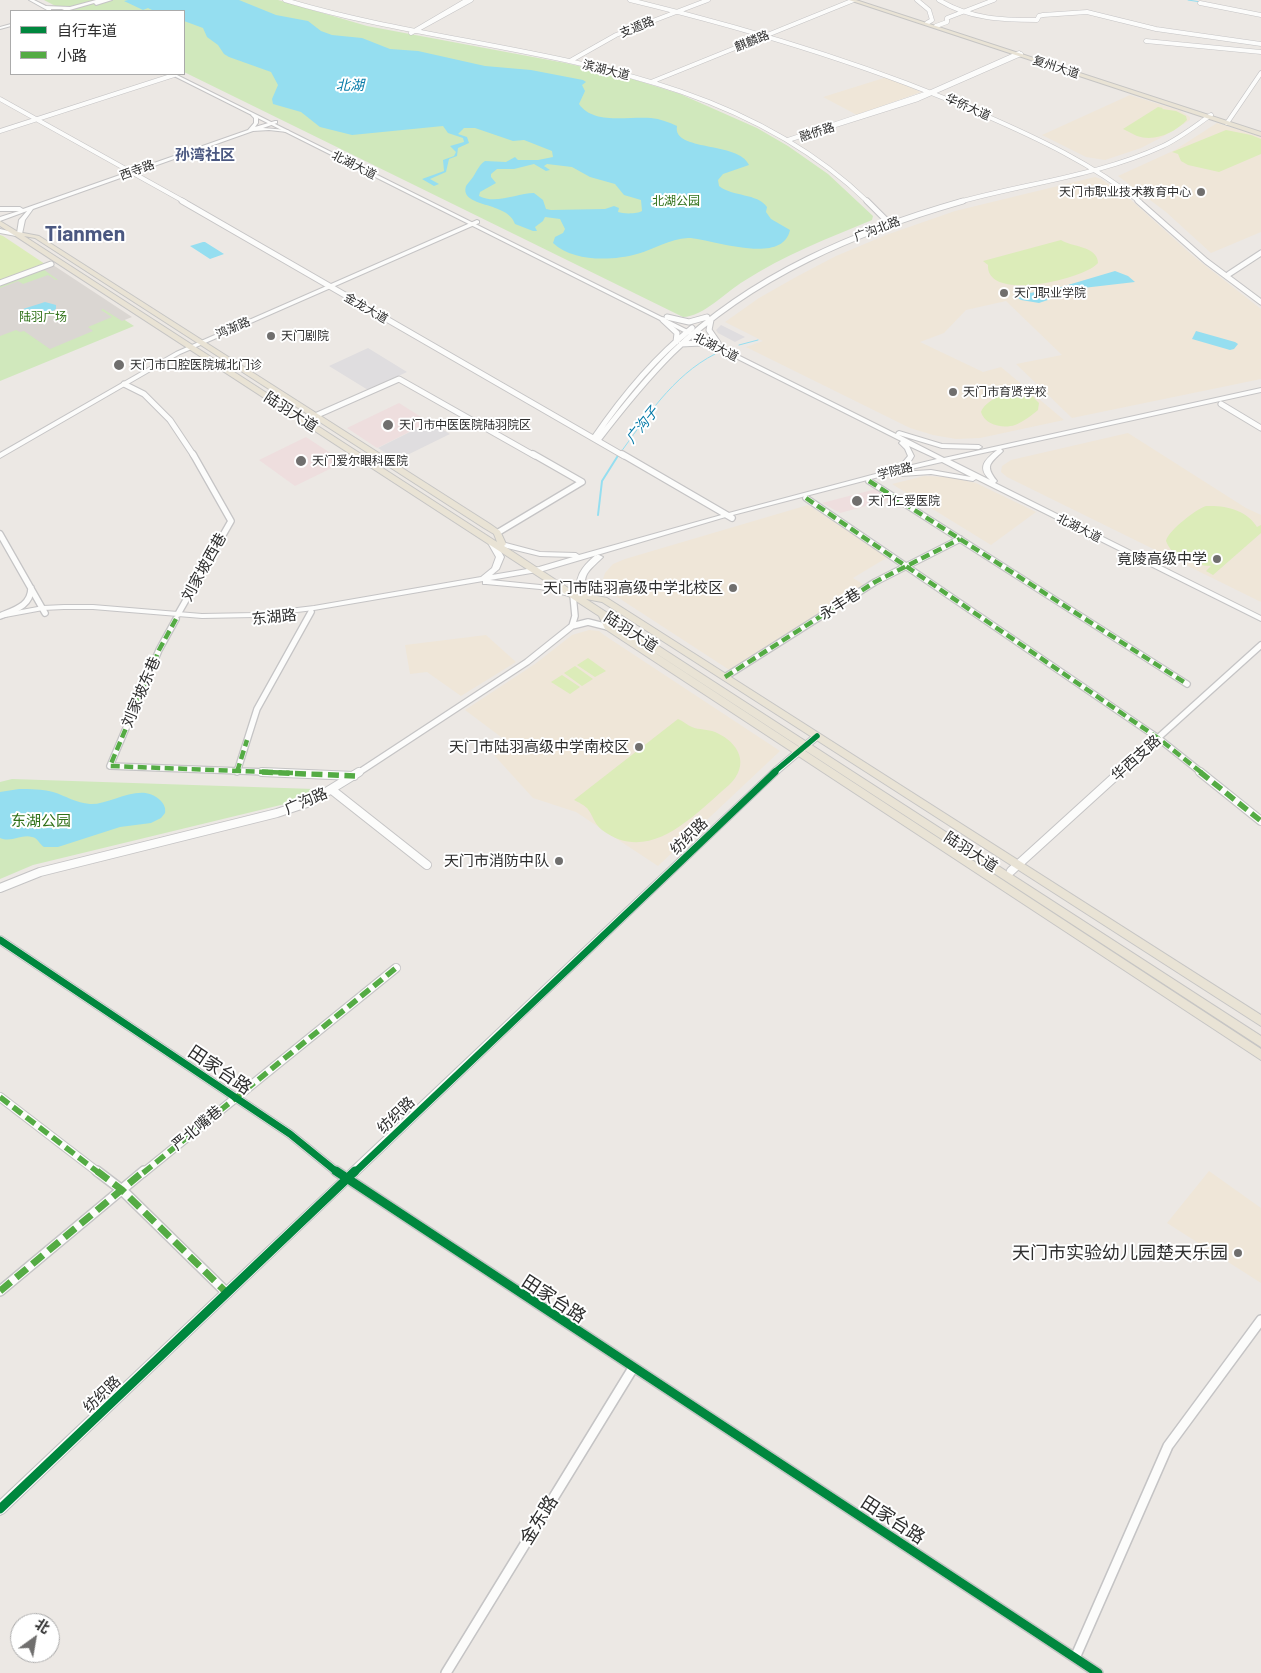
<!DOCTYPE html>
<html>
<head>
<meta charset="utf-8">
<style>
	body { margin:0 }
	#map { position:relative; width:1261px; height:1673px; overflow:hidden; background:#ece8e4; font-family:Barlow,"Noto Sans SC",sans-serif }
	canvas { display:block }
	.legend { position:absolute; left:10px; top:10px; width:175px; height:65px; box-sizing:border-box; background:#fff; border:1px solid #ababab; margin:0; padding:6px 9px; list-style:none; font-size:15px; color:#2e2e2e }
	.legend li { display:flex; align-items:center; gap:10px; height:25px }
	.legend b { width:25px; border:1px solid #ababab }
	.north { position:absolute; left:10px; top:1613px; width:50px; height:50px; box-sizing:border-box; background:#fff; border:1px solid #ababab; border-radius:50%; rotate:32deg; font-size:14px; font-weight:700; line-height:20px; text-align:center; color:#2e2e2e }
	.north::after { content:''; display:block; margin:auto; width:18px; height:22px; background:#706f6e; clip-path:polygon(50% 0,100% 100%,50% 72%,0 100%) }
</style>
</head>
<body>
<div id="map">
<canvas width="1261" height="1673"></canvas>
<ul class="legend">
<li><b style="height:6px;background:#00873e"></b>自行车道</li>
<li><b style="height:6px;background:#54ab44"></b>小路</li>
</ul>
<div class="north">北</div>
</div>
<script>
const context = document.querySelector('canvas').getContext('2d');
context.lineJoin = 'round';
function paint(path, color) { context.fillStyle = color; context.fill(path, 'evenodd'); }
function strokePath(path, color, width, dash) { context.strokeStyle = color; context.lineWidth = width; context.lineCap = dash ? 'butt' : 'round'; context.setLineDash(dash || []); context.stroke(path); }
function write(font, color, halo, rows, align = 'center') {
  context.font = font + ' Barlow,"Noto Sans SC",sans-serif'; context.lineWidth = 4; context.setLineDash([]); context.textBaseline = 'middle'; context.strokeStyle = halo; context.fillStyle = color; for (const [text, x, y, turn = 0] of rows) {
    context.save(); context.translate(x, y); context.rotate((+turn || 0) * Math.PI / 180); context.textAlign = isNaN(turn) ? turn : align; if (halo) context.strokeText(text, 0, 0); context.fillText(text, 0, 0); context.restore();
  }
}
paint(new Path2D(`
	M721 325 745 337 735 342 718 333 716 330Z
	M368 348 407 372 368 390 329 366Z
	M430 422 450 434 397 460 378 448Z`), '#dfdddf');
paint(new Path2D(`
	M887 77 921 92 857 115 823 97Z
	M1130 95 1181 111 1190 117V120L1164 136 1141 148 1105 160 1086 157 1042 135Z
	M1217 123 1261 137V232L1211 253 1166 212 1118 176 1175 150Z
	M1095 177 1101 179 1131 200 1193 256 1261 309V379L1072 418 1016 364 1062 355 1006 301 966 310 944 333 920 342 983 372 1001 367 1064 420 980 438 956 439 933 435 910 428 746 347 763 341 725 322 759 298 796 277 836 256 886 235 955 211Z
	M1128 433 1246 508 1261 515V602L1007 477 1001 472 1002 466 1011 460Z
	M924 476 949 477 976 483 1036 512 991 545 892 484Z
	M808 505 888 557 853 578 864 585 731 671 608 591 602 582 605 573 613 564 625 559Z
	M589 630 599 631 604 635 780 751 658 866 576 812 533 798 493 754 509 743 465 710 535 664 572 635Z
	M486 635 516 662 461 696 427 672 410 674 405 645Z
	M1209 1171 1261 1208V1283L1167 1223Z`), '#efe6d8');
paint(new Path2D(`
	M399 403 429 422 377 448 347 428Z
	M306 437 344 462 295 486 259 460Z
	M876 489 892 499 840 513 822 503Z`), '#eedede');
paint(new Path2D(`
	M44 0H278L367 26 565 63 623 76 680 94 757 128 788 146 828 174 873 216 872 220C829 238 784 255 744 281 727 291 703 317 683 317L184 72V11H65Z
	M45 268 134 326 0 381V284Z
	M12 779 314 789V793L289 803 33 865 0 879V782Z`), '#d0e8bc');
paint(new Path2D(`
	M1158 107 1163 108 1162 109 1176 111 1186 116 1187 120C1174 133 1155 142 1137 136 1132 134 1128 131 1123 129Z
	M1226 130 1251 135 1261 139V154L1219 172 1188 165 1181 161 1178 154 1172 152Z
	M0 235 3 236 45 264 0 281Z
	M1061 240C1071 247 1098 246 1098 263 1085 279 986 303 988 265L983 261Z
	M1016 392 1032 396 1039 403 1038 410C1032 415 1023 422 1015 425 1003 429 985 425 981 412 985 401 1005 392 1016 392Z
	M1206 506C1225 505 1247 510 1257 527L1261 525V533L1213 575 1206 571 1211 566C1193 565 1173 559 1166 541 1168 531 1196 509 1206 506Z
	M588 658 606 671 595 677 577 665Z
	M575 666 593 679 582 686 564 673Z
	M562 675 580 687 570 694 551 682Z
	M678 719C683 721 687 725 692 727 699 730 708 729 715 732 740 743 750 765 729 785 695 814 650 866 602 830 594 824 593 815 587 808 584 805 578 802 574 800Z`), '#dcecb9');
paint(new Path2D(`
	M53 265 132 317 122 321 103 309 101 310 112 317 88 327 93 331 50 349 24 331 20 332 16 330 0 336V288L18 281 23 284 48 275 56 280H58L43 269Z`), '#dad6d2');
paint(new Path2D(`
	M128 0H239L276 15 308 21 321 31 332 35 362 38 390 49 418 51 485 66 531 70 583 80 586 82 582 85 585 91 579 104C593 125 629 116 651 118 660 119 669 122 677 126 672 152 739 141 749 165L723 174 718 180 719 186C733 197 757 193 767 207L766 212 771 219 790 230C782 267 710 238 688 238 669 239 655 249 637 254 612 261 573 262 553 243L555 237 563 233 565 229 560 219 545 217 543 221 535 227 537 231H533L515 224C508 201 459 208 466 186 468 183 471 180 473 177 477 171 479 165 485 161L506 162 515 157 518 160H538L553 157 552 151 524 140 513 141 475 128H464L458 134 467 137 469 143 458 148 457 156 449 159 446 172 430 179 439 184 434 186 422 179 444 171 443 160 454 156 456 152 450 146 464 142 463 138 448 133 443 126 352 135 320 127 301 112 273 104 272 99 278 85 271 72 229 57 224 54 218 45 207 37 203 28 184 21V11H154L148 8 143 10 124 1ZM534 164 546 171 550 170 544 166 547 164 572 167 590 177 615 184 624 195 641 200 642 211C638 214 623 214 618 212L619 208 614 206 605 209 551 210 546 209 543 200 534 193C517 193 496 205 479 196L480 192 496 183 491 177V174L497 169H514Z
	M203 242H205L224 254 210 259 190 246Z
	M1115 271 1128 276 1135 282 1083 288 1039 303 1021 300 1015 296 1022 294 1051 290Z
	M45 302 56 305V309L38 319 23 309Z
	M1196 331 1235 342 1238 344 1234 349 1230 350 1192 339Z
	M19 789C30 789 42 789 53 792 66 796 76 803 90 804 111 805 141 781 160 800 164 804 166 808 165 813L161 818 151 823 120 827 58 847H44C39 844 38 838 32 837 21 834 12 843 0 838V792Z`), '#95def0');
strokePath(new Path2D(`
	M1188 0 1201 2
	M739 345 758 340
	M618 456C646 418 672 376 715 354`), '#95def0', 1);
strokePath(new Path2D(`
	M598 515 602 481 619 454`), '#95def0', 2);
const minorFar4 = new Path2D(`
	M285 0C481 59 712 50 868 202
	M467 0 411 33 471 0
	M630 0C750 29 868 64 982 114 1037 138 1093 164 1140 202
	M917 0 929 10 932 20 927 23
	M939 0C970 19 1002 20 1037 20L1039 16 1043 15 1087 12 1156 29 1261 44
	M1200 3 1261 15
	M936 26 947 22V18L994 0
	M1146 41 1261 52
	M1019 53 931 92 788 140 918 99 1021 54
	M570 61 616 35 708 0
	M651 82 854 0
	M0 99 185 202
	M1227 123 1261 73
	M0 131 174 75
	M959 202C1027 183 1098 176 1163 146 1180 138 1195 126 1211 115`);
const minorFar3 = new Path2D(`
	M182 201 624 456
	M867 201 890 224
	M1138 201 1206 261 1261 302
	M1229 274 1261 253
	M0 283 51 264
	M667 317 689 322 707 317
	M663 320 677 333 676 342
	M711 320 709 330 718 343
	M681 344 701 343 713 345
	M124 384 144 394 170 420 194 456
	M1221 404 1261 428
	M315 416 399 379 535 456
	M594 438C622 397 653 359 692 328
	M598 440C621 410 645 380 672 353 752 275 858 231 963 201`);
const minorFar2 = new Path2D(`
	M622 454 732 518
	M869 481 1187 684
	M806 498 1158 738 1202 773
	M497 533 582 482 533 454
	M0 534 45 613
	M178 614 231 521 193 454
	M0 616C14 610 31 606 31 588
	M176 619 159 650 110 766 292 773
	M572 626 575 616 573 595
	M725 677 875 582 960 539
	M237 772 257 709 311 612
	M358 773 527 662 572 626 588 622 608 627
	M1119 773 1261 645`);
const minorFar1 = new Path2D(`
	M262 772 354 776
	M1200 772 1261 821
	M332 790 427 865
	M1011 871 1120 772
	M0 888 40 872 277 813 310 802 359 772
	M0 940 290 1134 338 1173
	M0 1097 99 1173
	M143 1173 396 968`);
const minor = new Path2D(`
	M97 1171 122 1190 227 1293
	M336 1171 1098 1673
	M0 1291 144 1171
	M1075 1658 1168 1446 1261 1320
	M446 1673 633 1368`);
const tertiary = new Path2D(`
	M253 114 258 118V123L255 127 275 121H277V123L263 128 287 130 289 131 287 132 269 130 253 131 33 209 25 220 22 234 16 236 0 233V229L17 233 19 220 27 211 0 221V217L19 211H0V207H20L23 209 248 130 254 123V118L251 115Z
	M477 220 479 221V223L180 354 0 458V453L176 352Z
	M817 733 820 734 821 736 820 738 780 772 4 1513 0 1515V1500L774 768 814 734Z`);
const secondary = new Path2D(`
	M29 0H34L46 6 70 7 96 0H112L96 5 94 3 66 11H60L64 9H51V10H47Z
	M11 24V26L0 29V27Z
	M170 74H175L896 434 897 432 899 431 942 444 979 445 982 447 979 449 942 448 899 435 944 458 1261 388V392L1001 449 1003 451C991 463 984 465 997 481L995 483 1261 616V621L976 479 973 481 931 474 901 476 898 474 901 472 931 470 971 477 942 462 898 472 729 516 543 571 490 580 540 585 576 593V597H573L540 589 486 584H483V581L314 610 255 617 202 618 93 609H64L43 610 0 618V614L43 606 64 605H93L202 614 255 613 314 606 481 577 492 568 496 557 488 543 492 541H495L504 557 499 569 492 575 539 567 573 557 540 556 499 546 498 544 502 542 540 552 576 553 579 555 725 514 898 468 908 456 905 449 899 443 901 441ZM909 446 937 459 908 466 914 456ZM997 450C986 459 976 467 990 480L950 460Z
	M596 555H599L603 557C588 572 582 573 586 596L582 598H579C572 579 582 566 596 555Z`);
const primary = new Path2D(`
	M849 0H856L1261 132V136Z
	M0 221 18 232 39 236 490 524 500 531 506 544 504 546 579 595 582 593 607 598 1261 1015V1026L602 602 586 599 1261 1036V1047L611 624 1261 1049V1060L605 629 599 616 0 226ZM24 236 35 238 484 528 494 534 497 542Z`);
strokePath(minorFar4, '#c5c4c5', 5);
strokePath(minorFar3, '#c5c4c5', 7);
strokePath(minorFar2, '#c5c4c5', 8);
strokePath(minorFar1, '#c5c4c5', 10);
strokePath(minor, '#c5c4c5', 12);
strokePath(tertiary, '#c5c4c5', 2);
strokePath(secondary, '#c5c4c5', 2);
strokePath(primary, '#c6c5c4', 2);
strokePath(minorFar4, '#fcfcfb', 4);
strokePath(minorFar3, '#fcfcfb', 5);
strokePath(minorFar2, '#fcfcfb', 5.5);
strokePath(minorFar1, '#fcfcfb', 8);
strokePath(minor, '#fcfcfb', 9);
paint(tertiary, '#fcfcfb');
paint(secondary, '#fcfcfb');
paint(primary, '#e9e3d5');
strokePath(new Path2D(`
	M869 481 1187 684
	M806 498 1158 738 1202 773
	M176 619 159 650 110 766 293 773
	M725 677 875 582 960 539
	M237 772 247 740`), '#54ab44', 4.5, [9, 4.5]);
strokePath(new Path2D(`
	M262 772 355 776
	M1200 772 1261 821
	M0 1097 99 1173
	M143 1173 396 968`), '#54ab44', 5.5, [11, 5.5]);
strokePath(new Path2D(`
	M97 1171 122 1190 227 1293
	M0 1291 144 1171`), '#54ab44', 7, [14, 7]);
strokePath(new Path2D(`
	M773 773 817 736`), '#00873e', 5.5);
strokePath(new Path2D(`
	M0 940 290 1134 338 1173
	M354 1173 775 772`), '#00873e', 7);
strokePath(new Path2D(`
	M336 1171 1098 1673
	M0 1509 355 1171`), '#00873e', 9);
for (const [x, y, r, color] of [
	[1201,192,5,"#706f6e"],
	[1004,293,5,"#706f6e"],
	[271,336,5,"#706f6e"],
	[119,365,6,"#706f6e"],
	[953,392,5,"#706f6e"],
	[388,425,6,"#706f6e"],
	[301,461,6,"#706f6e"],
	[857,501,6,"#706f6e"],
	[1217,559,5,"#706f6e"],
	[733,588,5,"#706f6e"],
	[639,747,5,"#706f6e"],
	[559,861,5,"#706f6e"],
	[1238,1253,5,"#706f6e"]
]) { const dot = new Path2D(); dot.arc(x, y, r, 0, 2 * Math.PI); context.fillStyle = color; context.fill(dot); strokePath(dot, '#fff', 2); }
write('12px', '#2e2e2e', '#fff', [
	["支遁路",637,27,-22],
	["麒麟路",752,41,-22],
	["复州大道",1056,67,18],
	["滨湖大道",606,70,14],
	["华侨大道",968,107,24],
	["融侨路",817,132,-18],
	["北湖大道",354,165,27],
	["西寺路",137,170,-20],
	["广沟北路",877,229,-21],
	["金龙大道",366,308,30],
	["鸿渐路",233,328,-23],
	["北湖大道",716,347,27],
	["学院路",895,471,-14],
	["北湖大道",1079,528,27]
]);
write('12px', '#2e2e2e', '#fff', [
	["天门市职业技术教育中心",1191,192,"right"],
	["天门职业学院",1014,293],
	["天门剧院",281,336],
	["天门市口腔医院城北门诊",130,365],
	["天门市育贤学校",963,392],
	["天门市中医医院陆羽院区",399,425],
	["天门爱尔眼科医院",312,461],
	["天门仁爱医院",868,501]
], 'left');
write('12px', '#307118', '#fff', [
	["北湖公园",676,201],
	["陆羽广场",43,317]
]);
write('italic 14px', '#077ba8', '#fff', [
	["北湖",350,85],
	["广沟子",642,425,-51]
]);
write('bold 15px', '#4b5881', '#fff', [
	["孙湾社区",205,155]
]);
write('15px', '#2e2e2e', '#fff', [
	["陆羽大道",291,412,33],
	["刘家坡西巷",204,567,-61],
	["永丰巷",840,604,-32],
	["东湖路",274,617,-6],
	["陆羽大道",631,632,33],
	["刘家坡东巷",141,692,-67],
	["华西支路",1136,758,-42],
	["广沟路",306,801,-23],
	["纺织路",689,836,-44],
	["陆羽大道",971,852,33],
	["纺织路",396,1115,-44],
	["严北嘴巷",197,1128,-40],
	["纺织路",102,1394,-44]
]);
write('15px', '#2e2e2e', '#fff', [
	["竟陵高级中学",1207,559],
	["天门市陆羽高级中学北校区",723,588],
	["天门市陆羽高级中学南校区",629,747],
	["天门市消防中队",549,861]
], 'right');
write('15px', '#307118', '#fff', [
	["东湖公园",41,821]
]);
write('18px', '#2e2e2e', '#fff', [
	["田家台路",220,1070,34],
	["田家台路",554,1299,33],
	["金东路",539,1520,-58],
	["田家台路",893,1520,33]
]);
write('18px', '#2e2e2e', '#fff', [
	["天门市实验幼儿园楚天乐园",1228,1253]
], 'right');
write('bold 21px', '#4b5881', '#fff', [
	["Tianmen",85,234]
]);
</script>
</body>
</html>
